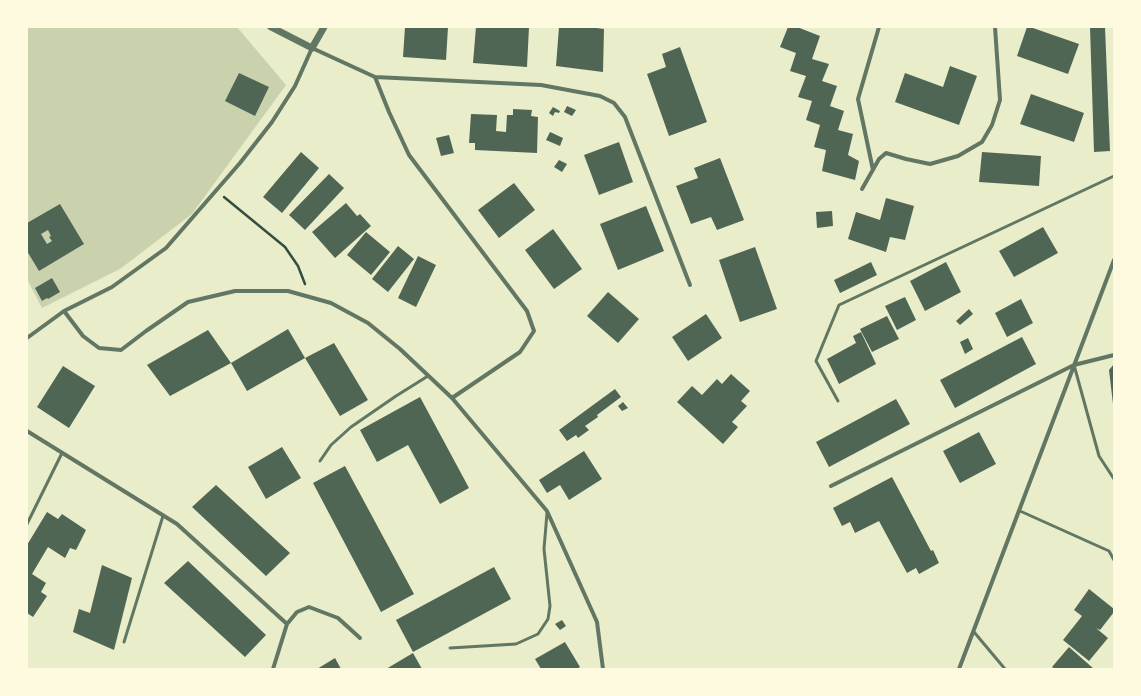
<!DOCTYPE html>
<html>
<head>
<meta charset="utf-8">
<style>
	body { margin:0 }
	#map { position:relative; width:1141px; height:696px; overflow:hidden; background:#e9edc9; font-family:"Titillium Web",sans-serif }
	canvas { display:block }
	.frame { position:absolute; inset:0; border:28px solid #fefae0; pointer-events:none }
</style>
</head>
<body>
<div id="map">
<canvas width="1141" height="696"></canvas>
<div class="frame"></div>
</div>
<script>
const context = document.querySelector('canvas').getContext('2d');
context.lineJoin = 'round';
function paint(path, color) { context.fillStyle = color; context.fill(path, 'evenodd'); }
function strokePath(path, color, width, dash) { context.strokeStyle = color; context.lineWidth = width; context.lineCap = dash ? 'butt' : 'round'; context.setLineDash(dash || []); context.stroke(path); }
paint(new Path2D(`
	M27 27H237L286 85 192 214 120 269 42 308 27 279Z`), '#cad2ad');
paint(new Path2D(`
	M405 27H448L446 60 403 57Z
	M476 27H529L527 67 473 63Z
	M559 27H589L604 29 603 72 556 66Z
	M788 27H797L820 36 812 59 829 64 822 81 837 86 830 106 844 111 838 130 853 134 848 155 859 161 855 180 822 171 826 150 814 147 820 125 806 120 812 101 798 97 806 76 790 71 796 53 780 47Z
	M1027 27H1030L1079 44 1068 74 1017 56Z
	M1090 27H1105L1110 151 1094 152Z
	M680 47 707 122 669 136 647 74 666 67 662 54Z
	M950 66 977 76 959 125 895 102 905 73 943 87Z
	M239 73 269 87 255 116 225 101Z
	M1031 94 1084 113 1074 142 1020 124Z
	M567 106 576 110 572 116 564 112Z
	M553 107 560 111 559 113 555 112 553 116 549 113Z
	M513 109 532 110 531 116 538 117 537 153 475 150V143H469L471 114 497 115 496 131 506 132 507 115H513Z
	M550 132 563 138 560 146 546 140Z
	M449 135 454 153 441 156 436 138Z
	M619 142 633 182 599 195 584 155Z
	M301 152 319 168 282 213 263 197Z
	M982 152 1041 156 1039 186 979 182Z
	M720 158 744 220 717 230 711 217 691 224 676 186 698 178 694 168Z
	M559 160 567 164 562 172 554 167Z
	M329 174 344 188 305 230 289 215Z
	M514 183 535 210 499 238 478 210Z
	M886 198 914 206 905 240 890 237 886 252 848 239 856 212 880 220Z
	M346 203 357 216 360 214 371 226 335 258 312 232Z
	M60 204 84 244 39 271 27 251V223ZM48 230 51 236 49 237 52 241 47 244 41 234Z
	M646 206 664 251 618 270 600 224Z
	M832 211 833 226 817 228 816 212Z
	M1043 227 1058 253 1014 277 999 251Z
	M553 229 582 269 554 289 525 250Z
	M366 232 390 252 371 275 347 255Z
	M398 246 414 259 388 292 372 279Z
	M755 247 777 309 740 322 719 260Z
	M418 256 436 265 416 307 398 298Z
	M871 262 877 275 840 293 834 280Z
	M946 262 961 292 925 311 910 281Z
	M52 278 60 292 48 299 47 298 42 301 35 288Z
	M608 292 639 319 618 343 587 316Z
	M905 297 916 320 897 330 885 306Z
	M1021 299 1033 323 1007 337 995 313Z
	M969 309 973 314 960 325 956 321Z
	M706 314 722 338 688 361 672 337Z
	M887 316 899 339 872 352 860 329Z
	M288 329 305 358 247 391 231 363Z
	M208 330 231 363 170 396 147 365Z
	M861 332 876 364 839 384 827 359 856 343 853 336Z
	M1022 337 1036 364 955 408 940 380Z
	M968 338 973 349 965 354 960 342Z
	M334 343 368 400 340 416 305 358Z
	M1114 364V404H1113L1109 370Z
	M63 366 95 386 69 428 37 407Z
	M731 374 750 391 741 401 747 406 732 422 738 427 723 444 677 402 692 386 702 395 717 379 722 384Z
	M615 389 621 397 597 415 598 417 585 426 589 430 578 438 576 435 567 441 559 430Z
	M420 397 469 488 440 504 408 445 377 462 360 430Z
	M896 399 910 424 829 467 816 442Z
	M623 402 628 408 622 411 618 406Z
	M979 432 996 464 960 483 943 451Z
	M282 447 301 478 266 499 248 467Z
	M584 451 602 479 569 500 560 485 547 493 539 480Z
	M345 466 414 594 381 612 313 483Z
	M892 477 931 551 933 550 939 563 919 574 916 568 907 573 879 521 855 533 850 522 842 526 833 508Z
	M216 485 290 553 266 576 192 507Z
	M47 512 58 519 62 514 86 530 76 550 70 548 65 558 48 547 32 574 46 583 41 592 47 596 33 617 27 613V545Z
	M188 561 266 635 245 657 164 583Z
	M102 565 132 578 114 650 73 632 79 609 90 613Z
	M494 567 511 599 413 652 396 620Z
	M1089 589 1114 609V612L1100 630 1096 628 1108 638 1089 661 1063 640 1082 616 1074 610Z
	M562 620 566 626 560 630 555 624Z
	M565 642 580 667 577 669H541L535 659Z
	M1069 647 1094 669H1055L1052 667Z
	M413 653 422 669H386Z
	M335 658 341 669H317Z`), '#4f6655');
strokePath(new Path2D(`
	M224 197 285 247 298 266 305 284`), '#344e41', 2.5);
strokePath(new Path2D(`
	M1074 365 1099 456 1114 479
	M838 401 816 361 839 305 1114 176
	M320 461 331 445 351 427 396 396 428 376
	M1020 511 1109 551 1114 560
	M27 524 62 453
	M974 632 1005 669
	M124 642 163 516
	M450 648 516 644 538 634 548 619 550 606 544 549 547 513`), '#617663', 3);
strokePath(new Path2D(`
	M375 77 389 112 409 155 527 311 534 331 520 352 452 398
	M873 170 858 99 879 27
	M862 189 879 159 886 153 906 159 930 164 958 156 982 142 992 125 1000 100 995 27
	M64 311 83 336 99 348 121 350 146 331 188 302 235 291H288L331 303 368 323 400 349 452 398 547 511 597 622 603 669
	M27 338 64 311 112 287 166 248 240 163 272 122 295 86 312 48 375 77 541 85 600 96 614 103 625 117 690 285
	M27 431 177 524 287 624
	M831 486 1074 365 1114 355
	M273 669 287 624 297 612 309 607 338 618 360 638
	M959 669 1114 260`), '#617663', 4);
strokePath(new Path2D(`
	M271 27 312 48 324 27`), '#617663', 7);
</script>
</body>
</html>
